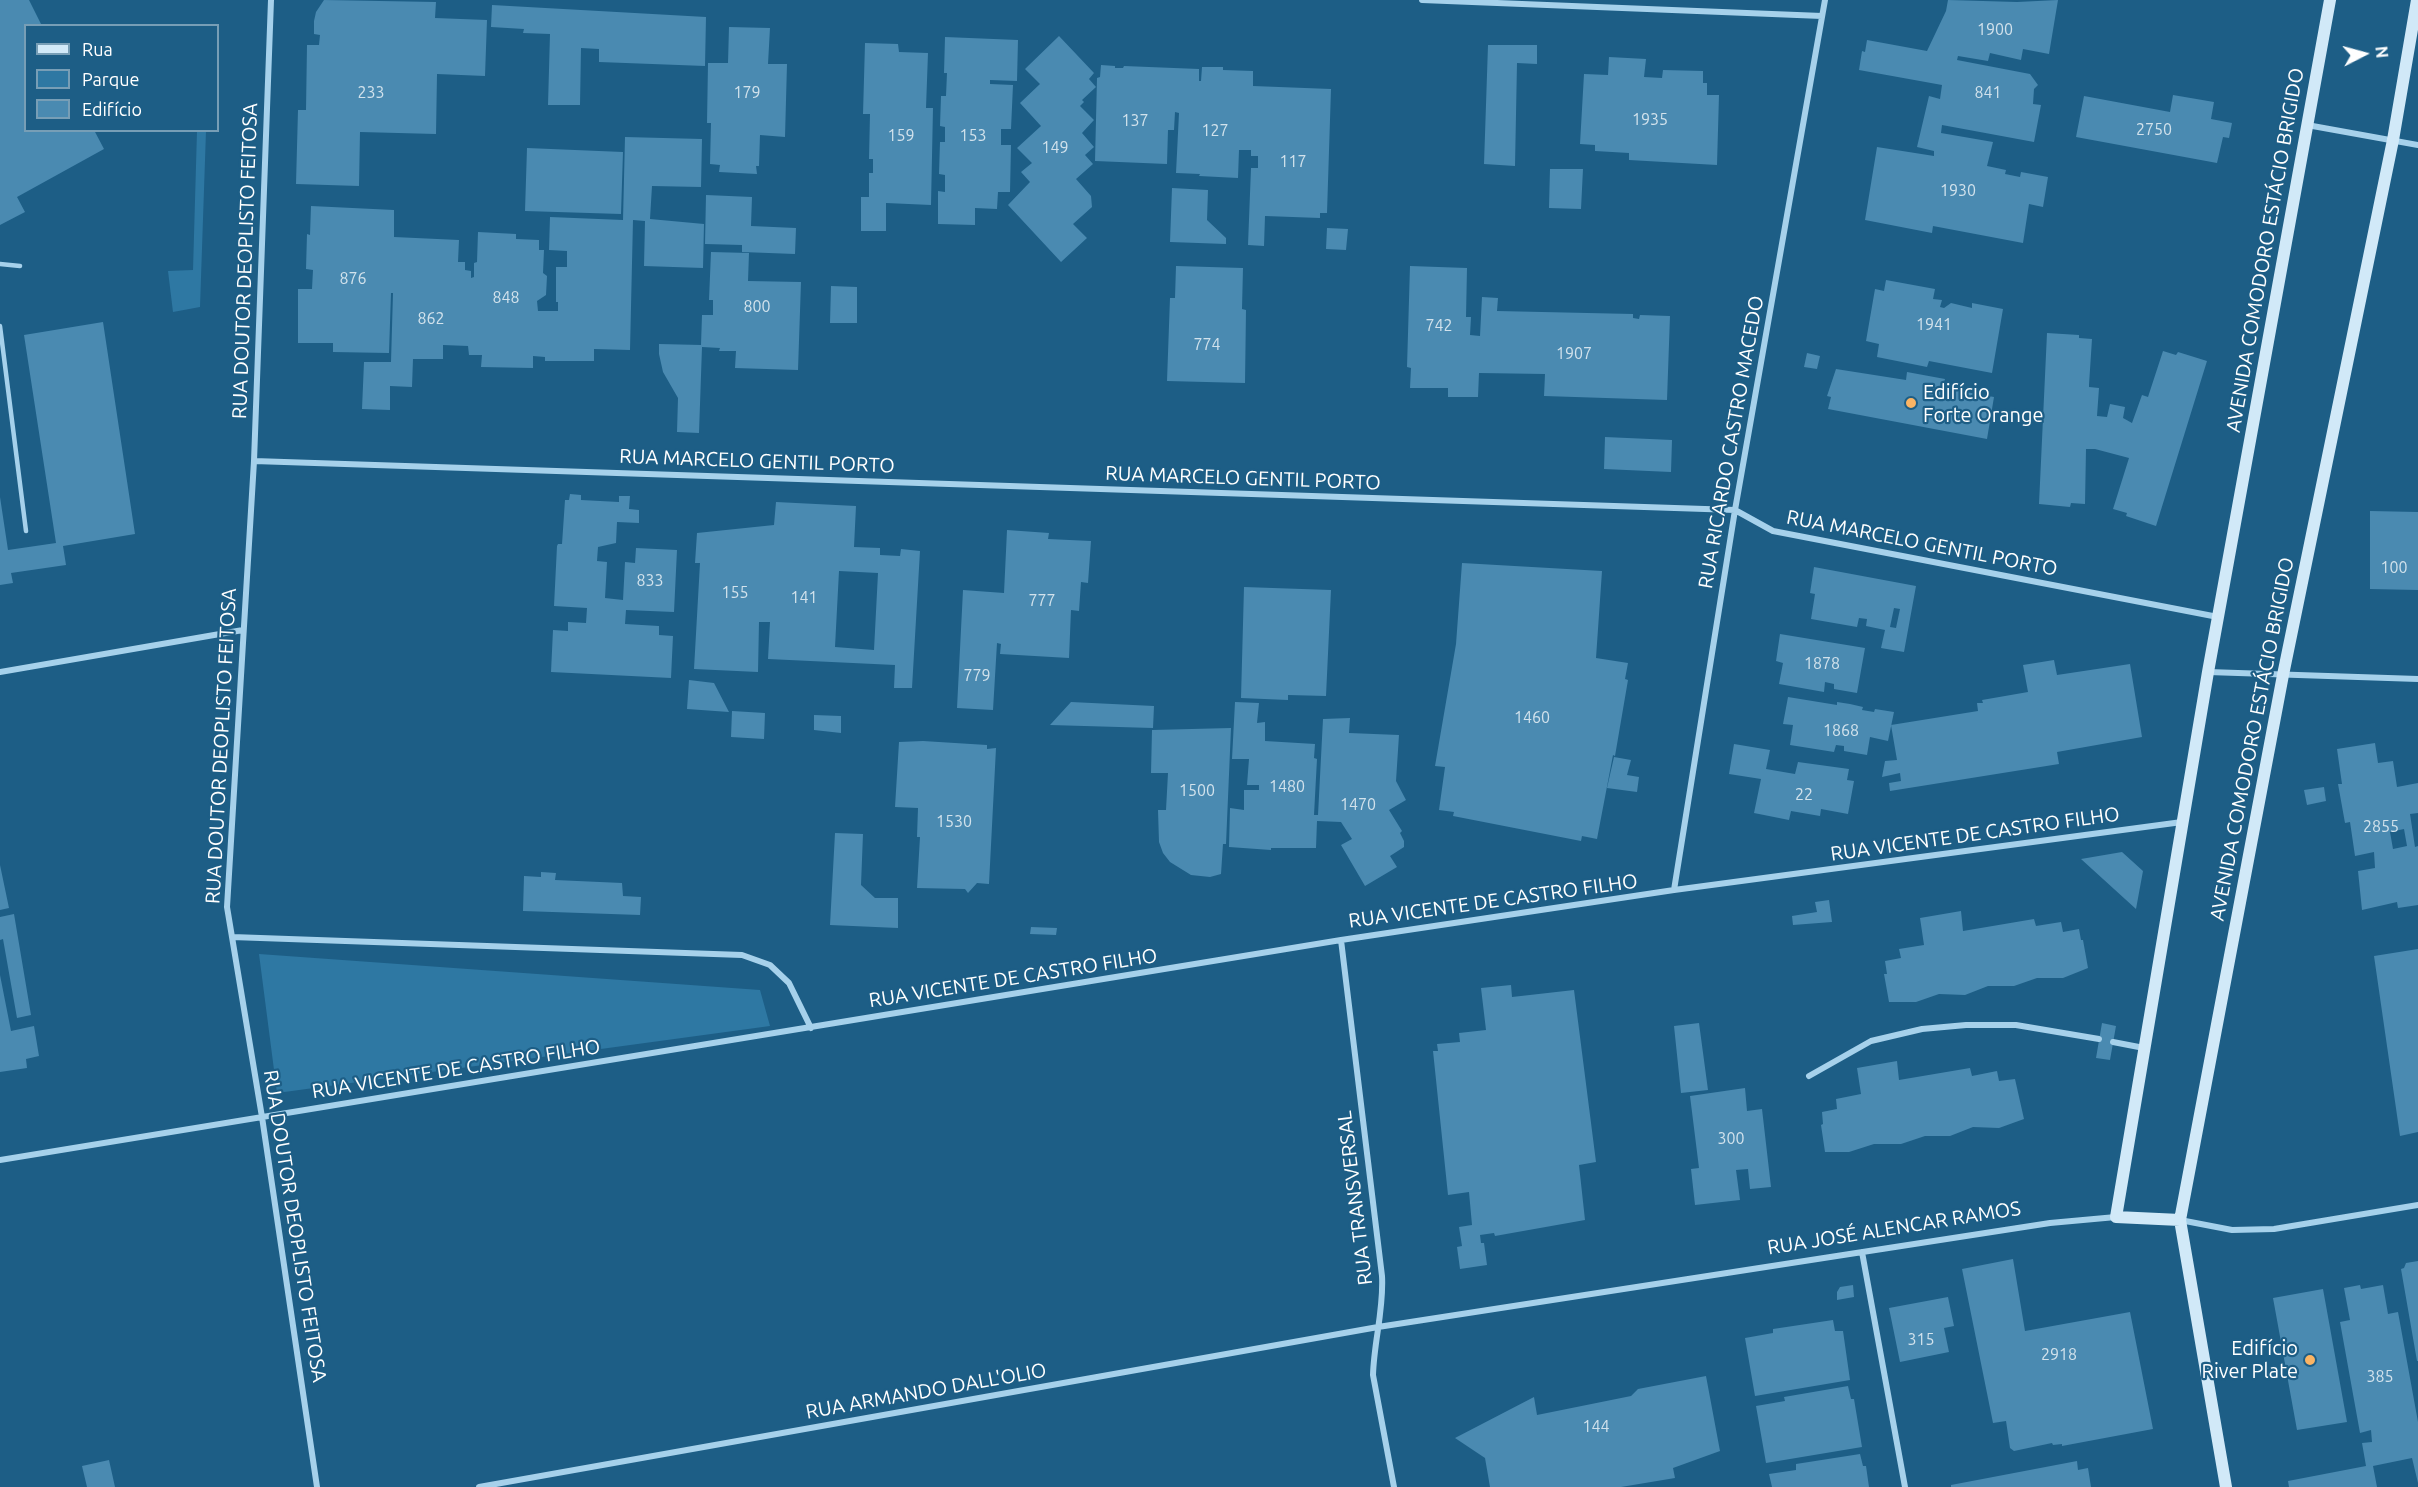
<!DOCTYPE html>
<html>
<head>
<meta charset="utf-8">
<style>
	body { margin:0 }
	#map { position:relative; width:2418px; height:1487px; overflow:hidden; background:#1d5e86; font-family:Ubuntu,sans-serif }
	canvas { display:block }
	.legend { position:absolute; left:24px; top:24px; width:195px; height:108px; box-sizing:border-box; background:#1d5e86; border:2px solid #779eb6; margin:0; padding:8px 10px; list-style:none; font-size:18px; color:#fff }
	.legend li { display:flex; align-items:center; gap:12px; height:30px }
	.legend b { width:30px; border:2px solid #779eb6 }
	.north { position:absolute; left:2334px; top:24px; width:60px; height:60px; -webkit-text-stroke:4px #1d5e86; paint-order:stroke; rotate:84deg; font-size:16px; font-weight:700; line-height:24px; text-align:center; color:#fff }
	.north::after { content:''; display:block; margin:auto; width:21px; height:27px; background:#fff; clip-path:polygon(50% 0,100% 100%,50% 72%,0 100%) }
</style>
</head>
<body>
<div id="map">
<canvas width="2418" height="1487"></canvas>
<ul class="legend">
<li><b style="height:8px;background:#d1e9f8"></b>Rua</li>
<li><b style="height:16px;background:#2e78a3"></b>Parque</li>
<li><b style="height:16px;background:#4a8ab1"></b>Edifício</li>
</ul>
<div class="north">N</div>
</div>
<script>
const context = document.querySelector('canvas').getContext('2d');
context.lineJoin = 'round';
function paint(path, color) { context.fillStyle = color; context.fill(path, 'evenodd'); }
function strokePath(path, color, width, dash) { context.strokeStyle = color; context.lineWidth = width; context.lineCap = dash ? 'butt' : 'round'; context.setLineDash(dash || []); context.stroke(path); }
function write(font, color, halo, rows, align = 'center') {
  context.font = font + ' Ubuntu,sans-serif'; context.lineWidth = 4.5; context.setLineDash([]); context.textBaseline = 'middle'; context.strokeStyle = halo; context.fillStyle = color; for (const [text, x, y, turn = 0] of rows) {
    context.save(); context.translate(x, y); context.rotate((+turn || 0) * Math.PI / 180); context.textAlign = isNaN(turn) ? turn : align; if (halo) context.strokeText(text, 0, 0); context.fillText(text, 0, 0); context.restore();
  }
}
paint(new Path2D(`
	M197 131H206L200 307 173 312 168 271 193 270Z
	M259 954 760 990 770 1026 277 1093Z`), '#2e78a3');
paint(new Path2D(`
	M0 0H29L42 26H26V130H94L104 149 17 197 25 212 0 225Z
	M324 0 436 2 435 18 487 20 485 76 437 74 436 134 360 132 359 186 296 184 298 110H306L307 45H319L320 35 314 34V21L316 12Z
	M1948 0 2017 2 2058 0 2049 54 2023 49 2021 60 1990 53 1988 61 1958 56 1957 60 2030 74 2038 85 2034 89 2033 104 2041 105 2034 142 1942 125 1941 133 1993 142 1987 166 2006 170 2005 174 2020 177 2021 172 2048 177 2043 207 2029 204 2023 243 1933 226 1932 233 1865 220 1877 147 1934 156V151L1917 147 1929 96 1940 99 1942 85 1859 70 1862 51 1865 52 1867 40 1927 51 1946 11Z
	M492 5 706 17 705 66 599 62V49L581 48 580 105H548L550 34 523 33 524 29 491 27Z
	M729 27 770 28 768 64H787L785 137 760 135 759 166H756L757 174 719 172 720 165 710 164 711 123H707L708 63H728Z
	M1059 36 1094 73 1089 79 1096 87 1082 100 1084 102 1080 106 1094 120 1082 133 1094 147 1085 155 1093 164 1076 179 1091 196 1092 207 1073 224 1087 238 1061 262 1008 205 1030 182 1021 172 1032 163 1017 148 1041 126 1020 103 1040 84 1025 69Z
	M945 37 1018 40 1017 81 990 80V84L1013 85 1011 129H1001V145H1011L1010 192H998L997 209 975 208V225L938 224V191L945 192V175L939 174 940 142H945V127L940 126 941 96H946L947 73H944Z
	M865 43 898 44 899 52 928 53 926 108H933L931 205 886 203V231H861V197H869V173H873V159H869L870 114H863Z
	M1488 45H1537V64L1517 63 1515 166 1484 164Z
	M1609 57 1646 59 1644 77 1662 78 1663 70 1703 71V83H1707V95H1719L1717 165 1629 160V153L1595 151V145L1580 144 1584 74 1608 75Z
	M1101 65 1115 66V68H1123L1124 66 1199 69V81H1201L1202 67H1223V70L1253 71V86L1331 89 1327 213H1320V218L1265 216 1264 246 1248 245 1251 168H1258V156H1251V150H1239L1238 178 1199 176 1200 174 1176 173 1179 113 1175 112 1174 130H1168L1167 164 1095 161 1097 78 1100 77Z
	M2173 95 2214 102 2211 119 2232 123 2229 138 2223 137 2217 163 2076 137 2084 96 2170 112Z
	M625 137 702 139 701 187 652 186 650 219 704 224 703 268 644 266 645 221 633 220 630 350 594 349V361H545V357L533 356V368L481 367 482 355H469L468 346 443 345V359H413L412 387 390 386V410L362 409 364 362H391L393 293H391L389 353 333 352V343H298V289H312L313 270 306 269 307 234 310 235 311 206 394 210V237L459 240 458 262H465V270L471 271V278L474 277V263L477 262 478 232 516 234V239L539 240V250H544L543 273 547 276 546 295 537 301 538 311H558V302H556V267H567V251L549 250 550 217 623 220Z
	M527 148 623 152 621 214 525 211Z
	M1550 169H1583L1581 209 1549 208Z
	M1172 188 1208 190 1207 220 1226 238V244L1170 242Z
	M706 195 752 197 751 226 796 228 795 254 742 252V245L705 244Z
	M1327 228 1348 229 1346 250 1326 249Z
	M711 252 749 253 748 281 801 282 798 370 735 368 736 351H719L720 348 702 347 699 433 677 432 678 398 663 372 659 354V344L701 345 702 315H713V300H709Z
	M1176 266 1243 268 1242 309 1246 310 1245 383 1167 381 1170 298H1175Z
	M1410 266 1467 268 1466 317H1471L1470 335 1480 336 1482 297 1498 298 1497 311 1633 314V318L1639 319 1640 315 1670 316 1667 400 1544 396 1545 374 1479 373 1478 397H1448V388H1410L1411 368 1407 367Z
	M1886 280 1935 289 1933 299 1942 300 1940 307 1944 308 1951 303 1972 308V303L2003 309 1992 373 1929 361 1927 367 1877 357 1879 344 1866 341 1875 289 1884 291Z
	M831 286 857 287V323H830Z
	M103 322 135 534 63 546 66 565 11 573 13 583 0 585V497L8 550 56 543 24 335Z
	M2047 333 2079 335V338L2092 339 2089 385V387L2099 388 2097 416 2107 417 2110 404 2125 407 2123 418 2132 423 2142 395 2148 397 2163 351 2176 355 2178 352 2207 361 2156 526 2126 516 2127 513 2113 509 2129 458 2095 449H2086L2085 504 2071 503 2070 507 2039 504Z
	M1807 353 1820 356 1817 369 1804 367Z
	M1836 369 1906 380 1907 372 1945 379 1943 388 1994 397 1987 439 1828 409 1831 397 1827 396Z
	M1605 437 1672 440 1671 472 1604 469Z
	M570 494 581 495V500L619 502V496H630L629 509 639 510V523L617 522 616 543 598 547 597 561 607 562 605 598 623 600 625 562 635 563 636 548 677 550 674 612 626 610 625 624 659 626V635L673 636 671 678 551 672 553 630 568 631V622L586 623 587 608 554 606 557 546 558 544H562L565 500H569Z
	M776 502 856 506 854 547 880 548V555L900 556 901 549 920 551 912 688H894L895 665 768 659 770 622H759L758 672 694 669 700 563H695L697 533 774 525ZM839 571 878 573 874 650 835 647Z
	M2370 511 2418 512V590L2370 589Z
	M1007 530 1049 533 1048 539 1091 541 1088 583 1081 582 1079 611 1071 610 1069 658 1000 654 1001 644 997 643 993 710 957 708 963 590 1004 593Z
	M1462 563 1602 571 1596 658 1628 663 1625 679 1628 680 1615 756 1613 755 1597 839 1582 836 1581 841 1453 816 1454 812 1439 810 1445 767 1435 766 1456 644Z
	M1814 567 1916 586 1904 652 1881 648 1885 630 1866 626 1867 619 1859 618 1857 627 1811 619 1815 594 1810 593ZM1894 608 1900 609 1896 628 1890 627Z
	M1244 587 1331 590 1326 696 1288 695V700L1241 698Z
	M1780 634 1865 648 1857 693 1834 689V684L1825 682 1824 692 1779 684 1783 663 1776 661Z
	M2054 660 2057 675 2130 664 2142 737 2057 752 2059 764 1890 791 1889 783 1901 781 1900 773 1882 777 1885 761 1897 760 1891 725 1978 711 1977 703H1983L1982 700 2028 692 2023 665Z
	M689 680 714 683 729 712 687 709Z
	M1788 697 1837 705V702L1850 704 1863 707 1862 710 1874 712 1875 709 1894 712 1888 741 1870 737 1867 755 1844 751V746L1836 745 1834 752 1790 745 1793 725 1783 724Z
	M1071 702 1154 706 1153 728 1050 725Z
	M1235 702 1259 703 1257 723 1265 722V741L1315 744 1314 758 1317 759 1314 815H1318L1323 719 1350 718 1349 733 1399 735 1396 781 1406 800 1389 810 1402 831 1400 833 1404 841V847L1390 856 1397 867 1365 886 1341 845 1352 839 1341 822 1317 821 1316 848H1271V850L1229 847 1230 808 1244 810V790H1259V785H1247L1249 759H1232Z
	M732 711 765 713 764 739 731 737Z
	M814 715 841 716V733L814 730Z
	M1231 728 1226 844H1223L1221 874 1210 877 1191 875 1170 862 1163 853 1159 842 1158 810H1166L1168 773H1151L1152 730Z
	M923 741 987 745V749L996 748 989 884 977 883 968 893 965 889 917 888 920 837H917L918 808 895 807 899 742Z
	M2375 743 2378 763 2393 761 2397 787 2418 783V813L2410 814 2415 847 2418 846V905L2398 908 2397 902 2362 910 2358 871 2375 868 2374 852 2355 856 2350 822 2345 823 2338 784H2342L2337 749ZM2404 829 2407 846 2393 849 2390 832Z
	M1734 744 1770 750 1766 769 1795 774 1798 762 1849 769 1847 780 1854 781 1848 814 1821 809 1820 816 1791 811 1789 820 1754 813 1761 779 1729 774Z
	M1614 757 1631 760 1627 775 1639 777 1637 792 1607 788Z
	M2324 787 2326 801 2307 805 2304 790Z
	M835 833 863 834 861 885 875 898H898V928L830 925Z
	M2122 852 2143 871 2136 909 2081 859Z
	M0 865 9 908 0 910Z
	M541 872 556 873 555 880 622 883 623 896 641 897 640 915 523 911 524 876 541 877Z
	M1829 900 1832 922 1793 925 1792 916 1817 912 1815 902Z
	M1961 911 1963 931 2034 919 2036 926 2061 922 2063 932 2079 929 2081 940H2083L2088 968 2063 978H2037L2014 986H1988L1965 995 1939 994 1916 1002H1889L1884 974H1887L1885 961 1901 958 1899 949 1924 945 1920 918Z
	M14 914 31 1015 17 1018 3 939 0 940V917Z
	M1031 927 1057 928 1056 935 1030 934Z
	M2418 949V1132L2400 1136 2374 956Z
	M0 975 11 1031 34 1026 39 1056 26 1059 27 1068 0 1072Z
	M1511 985 1512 997 1574 990 1596 1162 1579 1165 1585 1220 1495 1236 1494 1233 1480 1235 1481 1243H1484L1487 1265 1460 1269 1457 1247 1462 1246 1459 1227 1472 1225 1469 1192 1448 1195 1433 1051H1438L1437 1044 1460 1042 1459 1033 1486 1030 1481 988Z
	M1699 1023 1708 1090 1681 1093 1674 1026Z
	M2102 1023 2116 1026 2110 1060 2096 1058Z
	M1897 1061 1899 1080 1970 1068 1972 1076 1997 1071 1999 1081 2015 1079 2024 1119 1999 1128 1973 1127 1950 1136H1925L1901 1144H1874L1849 1152H1825L1821 1125 1823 1124 1822 1112 1837 1109 1836 1099 1861 1094 1857 1068Z
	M1745 1088 1747 1111 1762 1109 1771 1187 1750 1189 1748 1169 1736 1170 1740 1200 1695 1205 1691 1169 1699 1168 1690 1096Z
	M2013 1259 2025 1331 2130 1312 2153 1429 2062 1446V1444L2053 1445 2052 1443 2014 1451 2010 1448 2006 1421 1993 1423 1962 1269Z
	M2418 1261V1361H2417L2401 1269 2404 1268 2406 1263Z
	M1853 1285 1854 1297 1837 1300V1292L1840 1287Z
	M2360 1285 2361 1289 2383 1285 2388 1314 2398 1312 2418 1422V1483L2412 1458 2373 1466 2377 1487H2289L2288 1481 2366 1466 2362 1443 2372 1442 2371 1430 2360 1433 2340 1322 2350 1320 2344 1288Z
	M2323 1289 2347 1422 2297 1430 2273 1298Z
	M1948 1297 1954 1326 1944 1328 1949 1352 1900 1362 1889 1308Z
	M1833 1320 1835 1331H1843L1850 1380 1755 1396 1745 1338 1773 1333V1329Z
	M1706 1376 1720 1451 1673 1468 1675 1478 1621 1487H1490L1485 1458 1455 1438 1534 1397 1537 1415 1631 1396 1638 1389Z
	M1848 1386 1851 1399H1854L1862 1447 1766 1463 1756 1406 1785 1401 1784 1397Z
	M1860 1454 1863 1466H1866L1869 1487H1772L1769 1474 1796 1470V1464Z
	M109 1460 115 1487H87L82 1466Z
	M2077 1461 2078 1470 2088 1468 2091 1487H1951V1485Z`), '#4a8ab1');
strokePath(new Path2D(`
	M0 264 20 266
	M0 326 26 531`), '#a6d1eb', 4.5);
strokePath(new Path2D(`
	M271 0 254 461 227 907 262 1117 317 1487
	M1422 0 1822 16
	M2307 125 2418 145
	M254 461 1735 510 1773 531 2218 617
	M0 672 243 630
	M2208 672 2418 679
	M1674 890 1735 510 1825 0
	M232 937 742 955 770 965 789 983 811 1028
	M1341 940 1382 1276C1384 1309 1374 1341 1373 1375L1394 1487
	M2113 1042 2144 1048
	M1809 1076 1871 1041 1922 1029 1966 1025H2016L2099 1039
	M0 1160 1341 940 1674 890 2182 822
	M2180 1220 2232 1230 2274 1229 2418 1205
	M1862 1252 1905 1487
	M479 1487 1378 1327 2050 1223 2116 1217`), '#a6d1eb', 6);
strokePath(new Path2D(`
	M2180 1220 2116 1217 2208 672 2330 0
	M2226 1487 2180 1220 2283 675 2393 140 2417 0`), '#d1e9f8', 12);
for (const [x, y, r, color] of [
	[1911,403,6,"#fab464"],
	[2310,1360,6,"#fab464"]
]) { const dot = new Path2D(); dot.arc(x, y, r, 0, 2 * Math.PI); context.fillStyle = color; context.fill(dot); strokePath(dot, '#1d5e86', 2); }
write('16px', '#d2e2ec', null, [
	["1900",1995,30],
	["233",371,93],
	["179",747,93],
	["841",1988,93],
	["1935",1650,120],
	["137",1135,121],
	["2750",2154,130],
	["127",1215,131],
	["159",901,136],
	["153",973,136],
	["149",1055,148],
	["117",1293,162],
	["1930",1958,191],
	["876",353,279],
	["848",506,298],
	["800",757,307],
	["862",431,319],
	["1941",1934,325],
	["742",1439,326],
	["774",1207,345],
	["1907",1574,354],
	["100",2394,568],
	["833",650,581],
	["155",735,593],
	["141",804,598],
	["777",1042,601],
	["1878",1822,664],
	["779",977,676],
	["1460",1532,718],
	["1868",1841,731],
	["1480",1287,787],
	["1500",1197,791],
	["22",1804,795],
	["1470",1358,805],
	["1530",954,822],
	["2855",2381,827],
	["300",1731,1139],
	["315",1921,1340],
	["2918",2059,1355],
	["385",2380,1377],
	["144",1596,1427]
]);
write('20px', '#fff', '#1d5e86', [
	["AVENIDA COMODORO ESTÁCIO BRIGIDO",2265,250,-80],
	["RUA DOUTOR DEOPLISTO FEITOSA",245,261,-88],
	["RUA RICARDO CASTRO MACEDO",1731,442,-80],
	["RUA MARCELO GENTIL PORTO",757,461,2],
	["RUA MARCELO GENTIL PORTO",1243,478,2],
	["RUA MARCELO GENTIL PORTO",1922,543,11],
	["AVENIDA COMODORO ESTÁCIO BRIGIDO",2252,739,-79],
	["RUA DOUTOR DEOPLISTO FEITOSA",221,746,-87],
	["RUA VICENTE DE CASTRO FILHO",1975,834,-8],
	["RUA VICENTE DE CASTRO FILHO",1493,901,-8],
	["RUA VICENTE DE CASTRO FILHO",1013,978,-9],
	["RUA VICENTE DE CASTRO FILHO",456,1069,-9],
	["RUA TRANSVERSAL",1355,1198,-97],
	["RUA DOUTOR DEOPLISTO FEITOSA",295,1226,81],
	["RUA JOSÉ ALENCAR RAMOS",1894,1228,-9],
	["RUA ARMANDO DALL'OLIO",926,1391,-10]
]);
write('20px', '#fff', '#1d5e86', [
	["Edifício",1923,392],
	["Forte Orange",1923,415],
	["Edifício",2298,1348,"right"],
	["River Plate",2298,1371,"right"]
], 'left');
</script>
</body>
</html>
